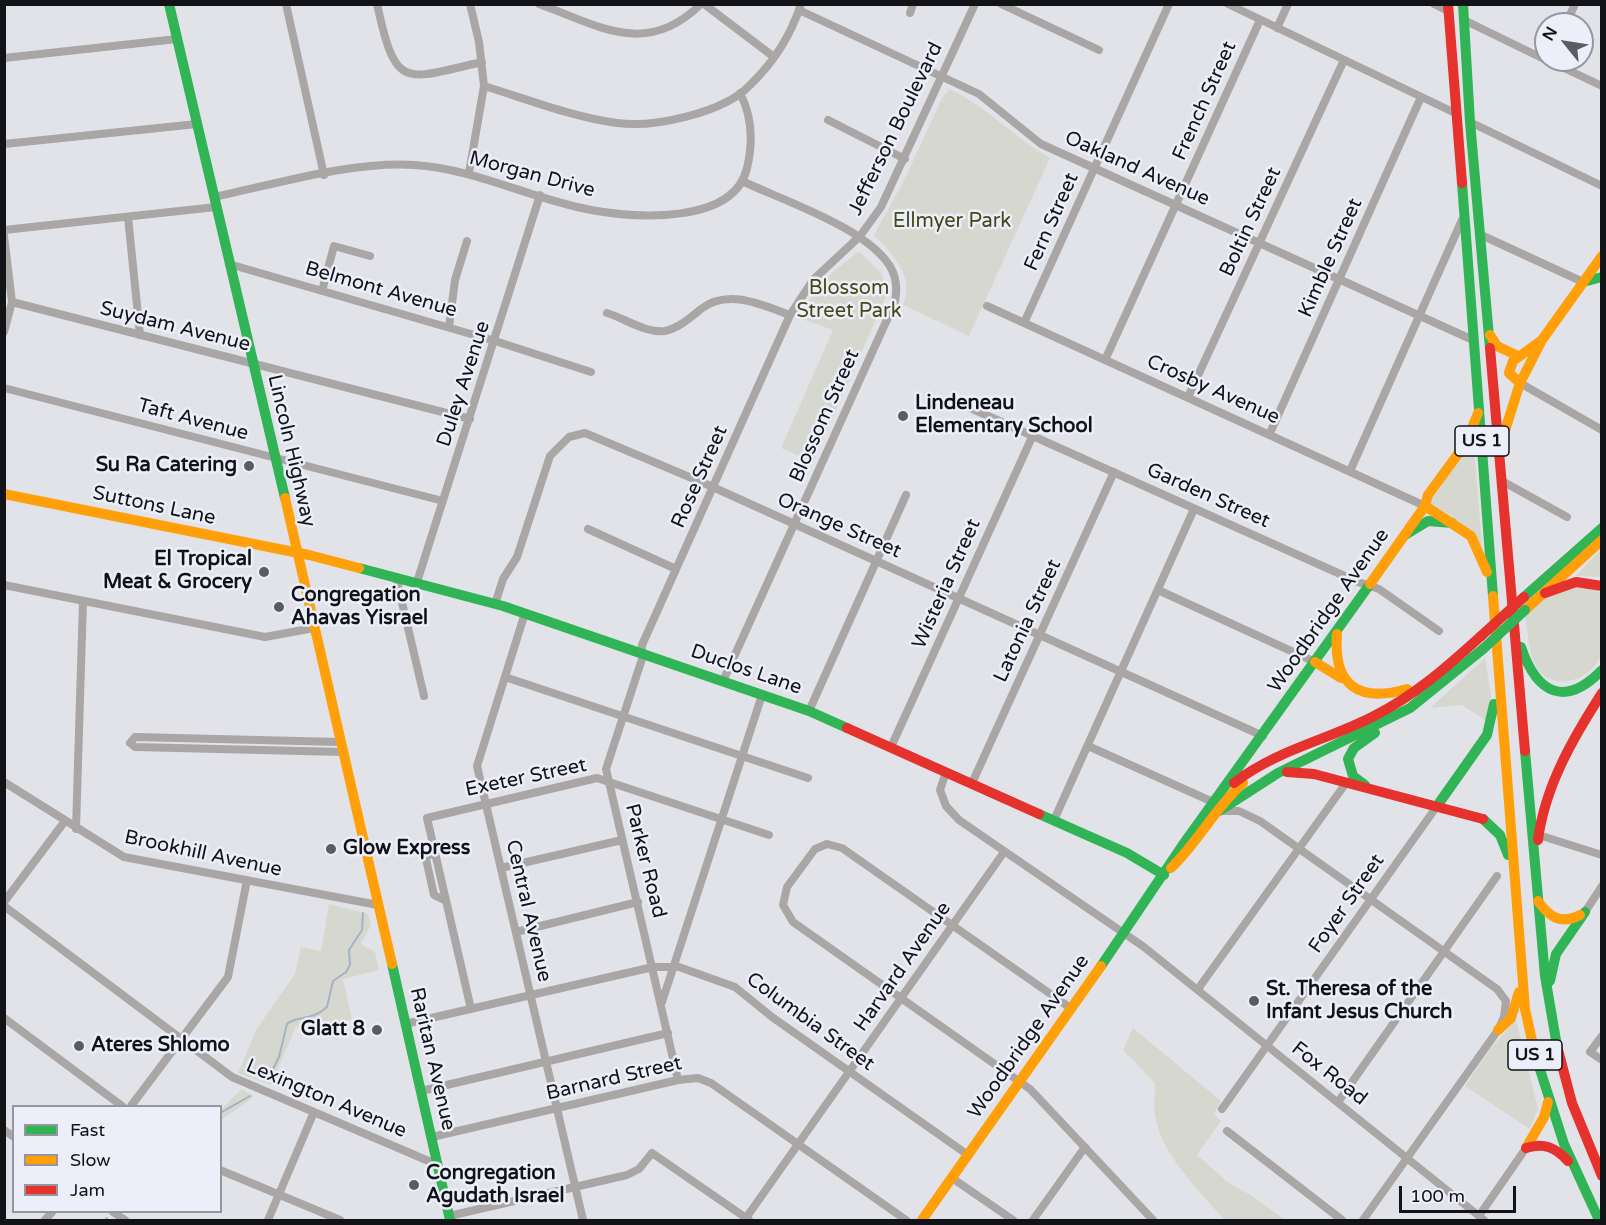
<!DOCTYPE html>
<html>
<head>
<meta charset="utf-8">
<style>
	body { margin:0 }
	#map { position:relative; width:1606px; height:1225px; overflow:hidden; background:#e2e3e9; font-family:"Varela Round",sans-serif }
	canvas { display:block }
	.frame { position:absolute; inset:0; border:6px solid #121317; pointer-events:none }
	.legend { position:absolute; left:12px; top:1105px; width:210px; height:108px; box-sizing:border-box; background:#eceffa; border:2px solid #95979f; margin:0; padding:8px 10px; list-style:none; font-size:18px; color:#121317 }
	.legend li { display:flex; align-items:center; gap:12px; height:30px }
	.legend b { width:30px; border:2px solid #95979f }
	.north { position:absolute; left:1534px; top:12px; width:60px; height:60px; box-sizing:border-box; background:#eceffa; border:2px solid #95979f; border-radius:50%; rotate:300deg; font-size:16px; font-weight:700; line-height:24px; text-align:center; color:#121317 }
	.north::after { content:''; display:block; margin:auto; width:21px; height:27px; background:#5b5c60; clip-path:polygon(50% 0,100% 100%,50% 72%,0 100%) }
	.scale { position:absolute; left:1399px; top:1186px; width:117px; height:27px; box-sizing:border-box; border:3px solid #121317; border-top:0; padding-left:8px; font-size:18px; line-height:21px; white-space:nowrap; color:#121317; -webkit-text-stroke:4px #eceffa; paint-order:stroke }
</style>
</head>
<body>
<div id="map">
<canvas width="1606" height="1225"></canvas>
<div class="frame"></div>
<ul class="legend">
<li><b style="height:8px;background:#30b455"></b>Fast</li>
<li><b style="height:8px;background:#ff9f0a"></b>Slow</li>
<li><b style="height:8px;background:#e5322d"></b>Jam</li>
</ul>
<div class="north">N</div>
<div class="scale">100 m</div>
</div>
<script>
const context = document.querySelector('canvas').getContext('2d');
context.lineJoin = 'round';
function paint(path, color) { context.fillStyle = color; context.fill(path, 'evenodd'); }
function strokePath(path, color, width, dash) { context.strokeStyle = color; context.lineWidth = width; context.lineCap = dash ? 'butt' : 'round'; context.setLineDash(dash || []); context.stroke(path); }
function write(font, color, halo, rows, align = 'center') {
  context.font = font + ' "Varela Round",sans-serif'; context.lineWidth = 5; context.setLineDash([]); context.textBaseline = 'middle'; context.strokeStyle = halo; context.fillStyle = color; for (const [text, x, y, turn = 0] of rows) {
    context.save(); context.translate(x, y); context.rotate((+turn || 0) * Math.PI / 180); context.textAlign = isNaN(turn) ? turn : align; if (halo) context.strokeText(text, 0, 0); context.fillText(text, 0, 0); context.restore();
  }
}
paint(new Path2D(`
	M950 89C987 107 1014 137 1050 158L969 336 903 305C915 276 893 255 874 235L904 180 943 96Z
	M859 251 882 274 886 297 813 462 781 448 833 330 799 318 821 282Z
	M1469 445 1474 447 1482 545 1429 504Z
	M1601 549V577L1576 576Z
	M1570 584 1592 588 1601 594C1601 607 1605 646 1601 655 1592 680 1553 693 1537 668 1527 651 1529 632 1524 614L1549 594Z
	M1485 658 1492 702 1486 721 1462 705 1430 708Z
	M329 904 368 914 371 925 361 944 375 952 379 970 343 979 352 1019 332 1025 338 1040 296 1026 271 1085 238 1073 256 1030 295 974 301 947 321 951Z
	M1516 1020 1538 1109 1530 1129 1465 1086 1489 1050Z
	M1133 1028 1221 1101 1214 1114 1221 1121 1197 1155 1229 1183 1252 1196 1285 1220H1224C1200 1190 1165 1160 1156 1120 1153 1109 1155 1095 1155 1083L1123 1050Z
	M242 1089 253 1096 250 1100 221 1120V1109Z`), '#d6d8cf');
strokePath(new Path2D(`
	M267 1081 279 1057 287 1024C297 1015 311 1022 327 1007L333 981 346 972 350 965 349 950 362 930 363 913
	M220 1113 250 1096
	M105 1220 107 1218`), '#a6b1c5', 2);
strokePath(new Path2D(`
	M286 4 324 175
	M377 4C396 91 403 80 482 62
	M539 4C600 26 646 58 701 4
	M704 4 774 57
	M1001 4 1099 50
	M1228 4 1455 113
	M1434 4 1448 11
	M799 10 979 94 1041 144 1473 340
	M910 13 913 4
	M1464 20 1546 60
	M1566 24 1575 4
	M1277 28 1288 4
	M4 58 177 39
	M1547 60 1602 86
	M484 86C527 99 572 117 617 123 653 128 724 113 750 85 773 63 791 35 801 4
	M828 120 905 159
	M1470 122 1602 186
	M4 144 197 124
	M469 173 484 86 479 42 470 4
	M214 197C277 184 350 161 415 165 476 169 531 199 591 210 635 218 734 225 747 168 753 143 752 116 740 93
	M128 217 140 335
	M4 230 216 207
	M1479 234 1583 282
	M4 236 12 302 4 332
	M229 264 495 341 591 372
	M322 291 334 246 370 256
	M12 302 470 419
	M987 306 1425 506
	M607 313C624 318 647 334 665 331 679 328 691 317 701 309 728 288 762 305 790 315
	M1024 323 1169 4
	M449 327 455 280 467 241
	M1105 360 1260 20
	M1520 383 1602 430
	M4 388 443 501
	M1188 397 1344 60
	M957 402 1358 582 1379 589 1439 631
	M1270 433 1421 97
	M1350 471 1462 220
	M1502 481 1567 517
	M588 529 676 569
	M396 577 424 696
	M417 582 540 195
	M4 585 265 637 314 628
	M1158 590 1315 662
	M495 604 503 579 517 557 550 456 569 437 585 433 706 484 1263 736
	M525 613 477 766 583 1220
	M505 677 808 778
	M723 681 895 302C897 291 897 280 892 270 872 230 785 201 744 182
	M809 711 906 495
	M340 742 135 737 130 743 135 747 343 752
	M1088 746 1213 802
	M891 747 1033 435
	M946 772 940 790 946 806 959 820 1144 947 1484 1220
	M4 782 124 857 378 905
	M972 783 1114 472
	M1221 811H1239L1260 821 1497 989 1506 1001 1504 1017 1498 1030 1363 1220
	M1054 820 1194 509
	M76 829 83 601
	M1545 837 1602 855
	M435 853 427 856 426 859 434 895 446 901
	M501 868 622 840
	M4 902 65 821
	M4 906 232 1077 438 1165
	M1585 912 1602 886
	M516 932 638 902
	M1198 989 1346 783
	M662 1002 762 695
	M471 1009 427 818 597 778 769 835
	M1072 1009 842 848 827 844 815 849 787 887 783 905 793 922 1030 1089 1153 1220
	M4 1018 122 1106
	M405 1024 653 967H679L735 987 772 1017 968 1155
	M1602 1036 1590 1052 1602 1060
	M678 1080 606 769 642 659V645L790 315 813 280 860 236 881 207 975 4
	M421 1091 668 1033
	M1338 1102 1497 876
	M131 1106 228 977 247 880
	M1222 1109 1437 806
	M4 1130 14 1137
	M1227 1131 1342 1220
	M432 1137 678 1080 698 1078 711 1083 906 1220
	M220 1170 340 1220
	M952 1178 1013 1220
	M113 1212 125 1220
	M449 1216 627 1175 639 1169 652 1153 749 1220
	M1479 1216 1526 1148
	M746 1218 1004 852
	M45 1220 52 1212
	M268 1220 314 1112
	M1033 1220 1085 1147`), '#a9a6a5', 8);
strokePath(new Path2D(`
	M169 4 285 498
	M1463 4 1470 122 1490 348
	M1462 183 1493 596
	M1583 282 1602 277
	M1405 535 1428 521 1452 523
	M359 568 503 606 809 711 847 728
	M1524 597 1602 528
	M1521 647C1537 694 1565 708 1602 670
	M1525 751 1545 976 1557 1046
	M1365 785 1353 776 1348 759 1354 748 1375 733
	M1437 806 1487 735 1494 704
	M1219 811 1278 773 1410 708 1483 649
	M1039 814 1127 853 1164 875
	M1483 819 1500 835 1508 855
	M392 964 450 1220
	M1101 966 1182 846 1370 584
	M1550 981 1556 954 1585 912
	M1535 1054 1564 1144 1599 1220`), '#30b455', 10);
strokePath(new Path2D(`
	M1490 335 1497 346 1518 356
	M1542 340 1513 361 1509 373 1520 383 1542 340 1602 256
	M1478 413 1466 443 1428 495 1425 506 1471 536 1487 572
	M1502 440 1520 383
	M4 494 309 555 359 568
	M285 498 392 964
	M1370 584 1425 506
	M1493 596 1525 1009 1535 1054
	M1525 610 1602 540
	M1337 634C1333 686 1359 703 1407 689
	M1315 662 1341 678
	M1171 868C1198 842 1215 808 1243 783
	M1538 901C1549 917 1561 925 1580 915
	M1498 1030 1511 1018 1519 992
	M1526 1148 1544 1117 1548 1102
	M922 1220 1101 966`), '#ff9f0a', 10);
strokePath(new Path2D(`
	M1448 4 1462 183
	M1490 348 1525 751
	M1545 593 1576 582 1602 586
	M847 728 1039 814
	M1287 772 1314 774 1483 819
	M1234 783C1276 750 1328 740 1374 716 1414 696 1448 666 1481 636
	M1538 840C1545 786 1573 738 1602 693
	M1557 1046 1572 1103 1602 1176
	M1526 1148C1544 1142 1556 1148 1568 1161`), '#e5322d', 10);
strokePath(new Path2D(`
	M1483 649 1525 610`), '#30b455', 10);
strokePath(new Path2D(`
	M1481 636 1524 597`), '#e5322d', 10);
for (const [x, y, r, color] of [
	[903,416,6,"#5b5c60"],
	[249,466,6,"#5b5c60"],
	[264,572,6,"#5b5c60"],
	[279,607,6,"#5b5c60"],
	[331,849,6,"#5b5c60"],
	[1254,1001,6,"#5b5c60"],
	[377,1030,6,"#5b5c60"],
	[79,1046,6,"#5b5c60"],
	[414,1185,6,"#5b5c60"]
]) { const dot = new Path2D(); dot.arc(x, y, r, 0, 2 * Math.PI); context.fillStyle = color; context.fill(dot); strokePath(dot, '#eceffa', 2); }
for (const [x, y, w] of [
	[1482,441,54],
	[1535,1055,54]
]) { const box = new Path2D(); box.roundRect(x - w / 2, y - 15, w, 30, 4.5); context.fillStyle = '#eceffa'; context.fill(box); strokePath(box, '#121317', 1.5); }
write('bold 18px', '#121317', null, [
	["US 1",1482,441],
	["US 1",1535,1055]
]);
write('20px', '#121317', '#eceffa', [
	["French Street",1205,101,-66],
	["Jefferson Boulevard",896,129,-64],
	["Oakland Avenue",1137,169,24],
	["Morgan Drive",532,175,15],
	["Fern Street",1052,222,-66],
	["Boltin Street",1251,222,-65],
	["Kimble Street",1331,258,-66],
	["Belmont Avenue",381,290,16],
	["Suydam Avenue",175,327,14],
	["Duley Avenue",464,384,-72],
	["Crosby Avenue",1213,390,24],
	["Blossom Street",825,416,-66],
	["Taft Avenue",193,420,15],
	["Lincoln Highway",291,451,77],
	["Rose Street",700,477,-66],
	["Garden Street",1208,496,24],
	["Suttons Lane",154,506,12],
	["Orange Street",839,526,24],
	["Wisteria Street",947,584,-66],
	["Woodbridge Avenue",1329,611,-55],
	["Latonia Street",1028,621,-65],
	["Duclos Lane",746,670,19],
	["Exeter Street",526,778,-12],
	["Brookhill Avenue",203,854,12],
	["Parker Road",645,861,76],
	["Foyer Street",1347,904,-55],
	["Central Avenue",528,911,77],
	["Harvard Avenue",903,967,-55],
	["Columbia Street",810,1022,36],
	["Woodbridge Avenue",1029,1037,-55],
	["Raritan Avenue",432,1059,77],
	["Fox Road",1329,1074,38],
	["Barnard Street",614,1079,-13],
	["Lexington Avenue",326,1099,23]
]);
write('20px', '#454814', '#eceffa', [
	["Ellmyer Park",952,222],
	["Blossom",849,289],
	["Street Park",849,312]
]);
write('bold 20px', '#121317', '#eceffa', [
	["Lindeneau",915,404],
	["Elementary School",915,427],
	["Su Ra Catering",237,466,"right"],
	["El Tropical",252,560,"right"],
	["Meat & Grocery",252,583,"right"],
	["Congregation",291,596],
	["Ahavas Yisrael",291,619],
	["Glow Express",343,849],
	["St. Theresa of the",1266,990],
	["Infant Jesus Church",1266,1013],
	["Glatt 8",365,1030,"right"],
	["Ateres Shlomo",91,1046],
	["Congregation",426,1174],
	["Agudath Israel",426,1197]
], 'left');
</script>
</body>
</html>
